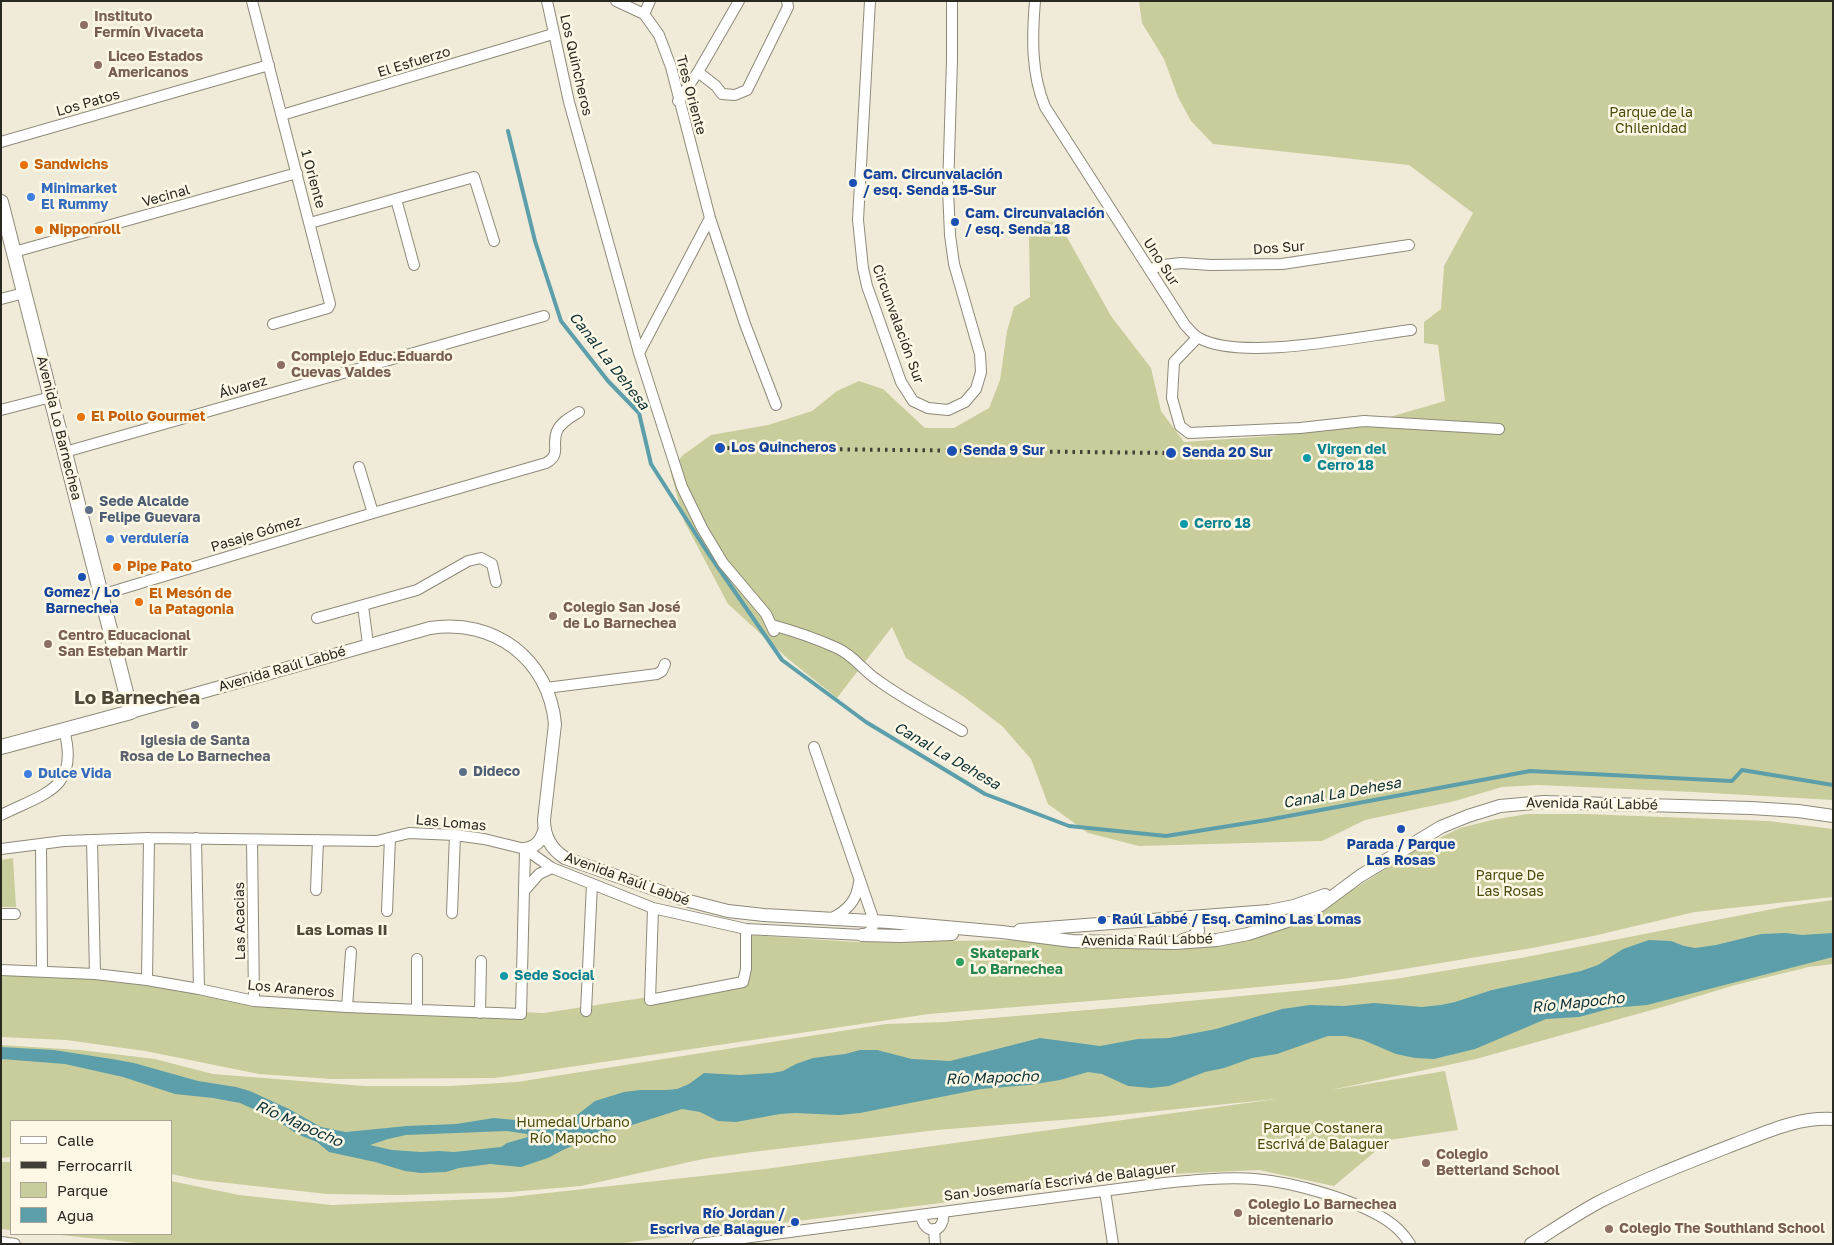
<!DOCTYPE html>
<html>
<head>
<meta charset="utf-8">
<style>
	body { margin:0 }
	#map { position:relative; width:1834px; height:1245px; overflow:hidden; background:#f0ebd9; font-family:"Golos Text",sans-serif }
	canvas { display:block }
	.frame { position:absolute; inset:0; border:2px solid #292821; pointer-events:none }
	.legend { position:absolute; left:10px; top:1120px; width:162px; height:115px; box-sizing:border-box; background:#fdf8e6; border:1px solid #a8a597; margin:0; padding:6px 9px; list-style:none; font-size:15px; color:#292821 }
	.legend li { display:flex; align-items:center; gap:10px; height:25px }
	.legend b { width:25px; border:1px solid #a8a597 }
</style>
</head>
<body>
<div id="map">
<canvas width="1834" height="1245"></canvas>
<div class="frame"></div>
<ul class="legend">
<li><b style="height:6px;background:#fff"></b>Calle</li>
<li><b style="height:6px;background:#403e36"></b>Ferrocarril</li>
<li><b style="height:14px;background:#c9cd9c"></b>Parque</li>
<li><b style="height:14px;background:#5c9faa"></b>Agua</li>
</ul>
</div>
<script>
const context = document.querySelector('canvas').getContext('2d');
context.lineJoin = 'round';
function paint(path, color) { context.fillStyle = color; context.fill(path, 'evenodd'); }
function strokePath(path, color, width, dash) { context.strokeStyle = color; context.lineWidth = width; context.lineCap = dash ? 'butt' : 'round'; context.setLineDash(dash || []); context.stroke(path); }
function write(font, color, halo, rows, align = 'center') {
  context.font = font + ' "Golos Text",sans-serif'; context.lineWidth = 5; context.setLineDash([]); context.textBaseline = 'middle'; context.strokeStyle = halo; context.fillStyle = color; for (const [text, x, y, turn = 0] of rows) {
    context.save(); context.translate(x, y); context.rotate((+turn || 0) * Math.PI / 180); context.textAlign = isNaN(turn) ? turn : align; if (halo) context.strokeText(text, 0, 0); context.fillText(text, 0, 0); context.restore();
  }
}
paint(new Path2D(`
	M1139 1H1833V800L1693 792 1538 785 1502 787 1455 801 1365 820 1322 841 1139 846 1088 833 1048 804 1031 759 1002 726 964 697 906 658 892 627 837 698 787 658 728 604 684 521 670 470 683 455 711 435 768 425 812 411 837 391 859 381 883 389 925 428H954L989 408 1000 380 1007 331 1014 307 1030 297 1029 236 1039 220 1059 223 1111 316 1151 368 1161 411 1184 442 1272 436 1362 425 1445 401 1438 345 1424 343V322L1441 309 1444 266 1473 213 1409 165 1213 144 1191 121 1178 97 1164 59 1142 23Z
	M1527 814H1585L1768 821 1833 829V897L1695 912 1593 936 1532 948 1343 979 1227 990 929 1014 495 1078 331 1079 259 1074 145 1051 66 1040 1 1037V976L76 972 280 1003 544 1013 740 983 748 935 856 942 1032 940 1220 943 1313 915 1417 849 1460 828 1492 820Z
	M13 858 16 907H1V860Z
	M1833 900V964L1809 967 1735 985 1666 1006 1476 1059 1331 1090 1445 1071 1458 1130 1389 1140 1334 1186 1259 1170 1171 1174 615 1244H146L51 1234H171V1181L239 1195 332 1205 502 1198 765 1169 1276 1099 1099 1117 937 1130 752 1152 703 1159 581 1186 510 1192 399 1195 327 1194 200 1180 171 1174V1121H11V1157L1 1158V1045L80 1050 155 1059 213 1074 364 1086H449L517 1082 886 1024 944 1022 1124 1007 1306 990 1395 979 1521 958 1783 907Z
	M1 1162H11V1230L1 1229Z`), '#c9cd9c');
paint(new Path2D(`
	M1786 933 1802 935 1833 933V957L1647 1005 1612 1008 1579 1017 1546 1019 1475 1049 1434 1059 1415 1058 1396 1054 1363 1040 1346 1036H1328L1277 1054 1252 1058 1224 1068 1205 1072 1169 1086 1151 1088 1128 1086 1102 1074 1088 1072 1060 1080 1029 1085 981 1089 860 1113 839 1115 795 1113 780 1114 736 1122 718 1121 700 1112 682 1109 629 1126 603 1132 563 1150 548 1158 521 1167 490 1164 459 1168 446 1172 421 1173 405 1171 375 1162 329 1152 317 1142 297 1134 275 1119 240 1103 213 1098 175 1094 123 1077 65 1064 1 1059V1047L54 1050 112 1059 134 1063 198 1081 236 1087 250 1091 289 1109 321 1127 346 1132 407 1126 456 1124 494 1118 538 1122 555 1128 563 1126 595 1101 624 1092 640 1090H666L677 1089 689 1084 704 1073 740 1075 772 1073 783 1071 796 1064 813 1058 845 1054 860 1050H877L912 1059 950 1061 1040 1038 1100 1046 1138 1039 1169 1038 1216 1029 1282 1009 1310 1005 1344 1006 1374 1003 1422 1007 1441 1005 1455 1002 1492 990 1581 971 1598 965 1623 949 1649 940 1671 941 1684 946 1695 948 1716 945 1761 934ZM507 1131 527 1134 528 1137 507 1143 501 1147 454 1152 439 1151 421 1152 392 1150 370 1145 388 1139 406 1135Z`), '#5c9faa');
strokePath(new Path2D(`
	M508 131 535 241 561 321 608 381 639 413 651 464 706 550 782 660 866 722 985 794 1069 826 1166 836 1267 820 1530 771 1732 781 1742 770 1833 785`), '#5c9faa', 4);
const minor = new Path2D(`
	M252 1 330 304 328 308 273 324
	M547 1 569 102 639 353 682 487 702 528 723 563 766 614 774 631
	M616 1 644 14 659 35 671 67 710 218 745 324 776 405
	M870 1 858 220 863 268 867 286 901 382 913 401 928 408 948 410 965 402 976 389 981 372 980 354 954 264 950 235 948 189 952 60V1
	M1035 1C1032 37 1031 73 1045 107L1185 325C1189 329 1194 336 1199 338 1242 362 1360 336 1411 330
	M644 14 650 1
	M698 72 716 86 722 94 735 95 747 90 788 7 787 1
	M678 101 698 72 739 1
	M282 115 553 34
	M1 142 269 65
	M396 199 414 265
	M310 223 474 177 494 241
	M14 252 297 173
	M1151 269 1163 265 1181 263 1211 265 1282 264 1409 245
	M1 299 24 293
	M1197 338 1174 362 1172 398 1180 426 1189 433 1300 428 1364 421 1499 429
	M639 353 710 218
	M1 410 51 397
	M65 452 544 316
	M373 513 546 463C562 454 551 445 557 431 561 422 571 417 579 412
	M101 595 373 513 359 467
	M363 606 368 644
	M317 618 417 590 468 561 481 558 492 564 496 582
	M772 625C794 631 817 639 837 648 853 655 863 670 876 679 903 699 933 714 962 731
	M546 688 657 674 662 671 665 664
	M1 815C45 793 80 789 64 730
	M196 838 199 989
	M92 840 95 974
	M252 840 254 1001
	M41 844 42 971
	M1 849 64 841 149 838 377 841 409 833 455 835 484 839 525 849 552 868 653 908 746 929 862 935C870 933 873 930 874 921L814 747
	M316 890 318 840
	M525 890 539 874 552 868
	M653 908 650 1000 743 982 746 969V929
	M387 911 390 838
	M452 913 455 835
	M1 914H15
	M832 918C848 910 857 900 859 882
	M1 970 95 974 147 980 199 989 254 1001 347 1007 521 1014 525 849
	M147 980 149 838
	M347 1007 351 952
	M417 1010V959
	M586 1011 592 884
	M480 1013 481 961
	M1105 1191 1113 1244
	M921 1215C924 1237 946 1233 943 1212
	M934 1229 935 1244
	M1 1242 15 1244
	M698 1244 1164 1183C1194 1180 1225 1177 1255 1179 1293 1182 1362 1201 1392 1224 1400 1230 1405 1236 1410 1244`);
const tertiary = new Path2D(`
	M131 712 430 628C494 618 549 659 555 724L544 820C544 837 551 849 565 858L685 900 728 911 764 915 889 922 1002 932 1072 941 1175 943 1217 940 1248 934 1296 918 1321 905 1360 876 1441 827 1468 816 1500 806 1544 802 1575 803 1751 808 1798 811 1833 816
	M525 849C536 847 541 841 544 831
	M1020 930 1269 911 1294 906 1325 895
	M862 935 900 936 952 934
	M1183 940 1193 937 1198 931 1197 922 1192 917
	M1531 1244C1553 1230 1575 1215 1599 1202 1642 1180 1689 1162 1735 1144 1767 1132 1797 1117 1833 1119`);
const secondary = new Path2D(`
	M1 202 131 712 1 747`);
strokePath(minor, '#8e8979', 12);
strokePath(tertiary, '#8e8979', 14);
strokePath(secondary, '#8e8979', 16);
strokePath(minor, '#fff', 10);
strokePath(tertiary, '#fff', 12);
strokePath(secondary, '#fff', 14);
strokePath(new Path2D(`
	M720 448 1171 453`), '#403e36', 4, [2.5, 5]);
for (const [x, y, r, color] of [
	[84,25,5,"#8d6e63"],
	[98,65,5,"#8d6e63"],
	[24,165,5,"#e8710a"],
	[853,183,5,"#1a4fb4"],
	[31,197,5,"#3f7fe0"],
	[955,222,5,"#1a4fb4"],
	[39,230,5,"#e8710a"],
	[281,365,5,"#8d6e63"],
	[81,417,5,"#e8710a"],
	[720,448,6,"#1a4fb4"],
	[952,451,6,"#1a4fb4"],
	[1171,453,6,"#1a4fb4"],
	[1307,458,5,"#0f9aa8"],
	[89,510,5,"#5c6f8a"],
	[1184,524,5,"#0f9aa8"],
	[110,539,5,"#3f7fe0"],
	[117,567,5,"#e8710a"],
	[82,577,5,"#1a4fb4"],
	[139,602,5,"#e8710a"],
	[553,616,5,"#8d6e63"],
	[48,644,5,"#8d6e63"],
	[195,725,5,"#6b7280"],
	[463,772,5,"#5c6f8a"],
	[28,774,5,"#3f7fe0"],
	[1401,829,5,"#1a4fb4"],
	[1102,920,5,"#1a4fb4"],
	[960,962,5,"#2e9e5b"],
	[504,976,5,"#0f9aa8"],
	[1426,1163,5,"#8d6e63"],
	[1238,1213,5,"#8d6e63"],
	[795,1222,5,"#1a4fb4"],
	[1609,1229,5,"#8d6e63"]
]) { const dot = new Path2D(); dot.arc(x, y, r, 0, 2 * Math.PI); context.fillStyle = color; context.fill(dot); strokePath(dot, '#fdf8e6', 2); }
write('bold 14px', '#785e54', '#fdf8e6', [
	["Instituto",94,17],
	["Fermín Vivaceta",94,33],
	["Liceo Estados",108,57],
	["Americanos",108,73],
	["Complejo Educ.Eduardo",291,357],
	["Cuevas Valdes",291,373],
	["Colegio San José",563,608],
	["de Lo Barnechea",563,624],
	["Centro Educacional",58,636],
	["San Esteban Martir",58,652],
	["Colegio",1436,1155],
	["Betterland School",1436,1171],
	["Colegio Lo Barnechea",1248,1205],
	["bicentenario",1248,1221],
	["Colegio The Southland School",1619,1229]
], 'left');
write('14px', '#292821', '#fdf8e6', [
	["El Esfuerzo",414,62,-17],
	["Los Quincheros",576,65,77],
	["Tres Oriente",691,95,75],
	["Los Patos",88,103,-16],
	["1 Oriente",313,179,75],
	["Vecinal",166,196,-16],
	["Dos Sur",1279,248,-4],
	["Uno Sur",1161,262,57],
	["Circunvalación Sur",898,324,70],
	["Álvarez",243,387,-16],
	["Avenida Lo Barnechea",59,428,76],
	["Pasaje Gómez",256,534,-17],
	["Avenida Raúl Labbé",282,669,-16],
	["Avenida Raúl Labbé",1592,804,1],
	["Las Lomas",451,823,5],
	["Avenida Raúl Labbé",627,879,20],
	["Las Acacias",240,921,-91],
	["Avenida Raúl Labbé",1147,940,-1],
	["Los Araneros",291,989,5],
	["San Josemaría Escrivá de Balaguer",1060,1182,-7]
]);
write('14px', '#494b0c', '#fdf8e6', [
	["Parque de la",1651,113],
	["Chilenidad",1651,129],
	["Parque De",1510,876],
	["Las Rosas",1510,892],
	["Humedal Urbano",573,1123],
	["Río Mapocho",573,1139],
	["Parque Costanera",1323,1129],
	["Escrivá de Balaguer",1323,1145]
]);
write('bold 14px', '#c56008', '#fdf8e6', [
	["Sandwichs",34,165],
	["Nipponroll",49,230],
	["El Pollo Gourmet",91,417],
	["Pipe Pato",127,567],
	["El Mesón de",149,594],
	["la Patagonia",149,610]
], 'left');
write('bold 14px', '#164399', '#fdf8e6', [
	["Cam. Circunvalación",863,175],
	["/ esq. Senda 15-Sur",863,191],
	["Cam. Circunvalación",965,214],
	["/ esq. Senda 18",965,230],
	["Los Quincheros",731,448],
	["Senda 9 Sur",963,451],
	["Senda 20 Sur",1182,453],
	["Gomez / Lo",82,593,"center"],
	["Barnechea",82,609,"center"],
	["Parada / Parque",1401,845,"center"],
	["Las Rosas",1401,861,"center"],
	["Raúl Labbé / Esq. Camino Las Lomas",1112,920],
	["Río Jordan /",785,1214,"right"],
	["Escriva de Balaguer",785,1230,"right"]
], 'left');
write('bold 14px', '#366cbe', '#fdf8e6', [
	["Minimarket",41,189],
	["El Rummy",41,205],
	["verdulería",120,539],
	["Dulce Vida",38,774]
], 'left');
write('bold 14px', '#0d838f', '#fdf8e6', [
	["Virgen del",1317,450],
	["Cerro 18",1317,466],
	["Cerro 18",1194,524],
	["Sede Social",514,976]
], 'left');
write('bold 14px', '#4e5e75', '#fdf8e6', [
	["Sede Alcalde",99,502],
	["Felipe Guevara",99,518],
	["Dideco",473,772]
], 'left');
write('bold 14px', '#5b616d', '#fdf8e6', [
	["Iglesia de Santa",195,741],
	["Rosa de Lo Barnechea",195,757]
]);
write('bold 14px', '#27864d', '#fdf8e6', [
	["Skatepark",970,954],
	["Lo Barnechea",970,970]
], 'left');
write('italic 15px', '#0e3136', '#fdf8e6', [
	["Canal La Dehesa",609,361,52],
	["Canal La Dehesa",947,756,30],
	["Canal La Dehesa",1342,793,-10],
	["Río Mapocho",1578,1003,-6],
	["Río Mapocho",992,1078,-2],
	["Río Mapocho",299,1124,24]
]);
write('bold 15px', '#4c483a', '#fdf8e6', [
	["Las Lomas II",342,930]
]);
write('bold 19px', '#4c483a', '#fdf8e6', [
	["Lo Barnechea",137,698]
]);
</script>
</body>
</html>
